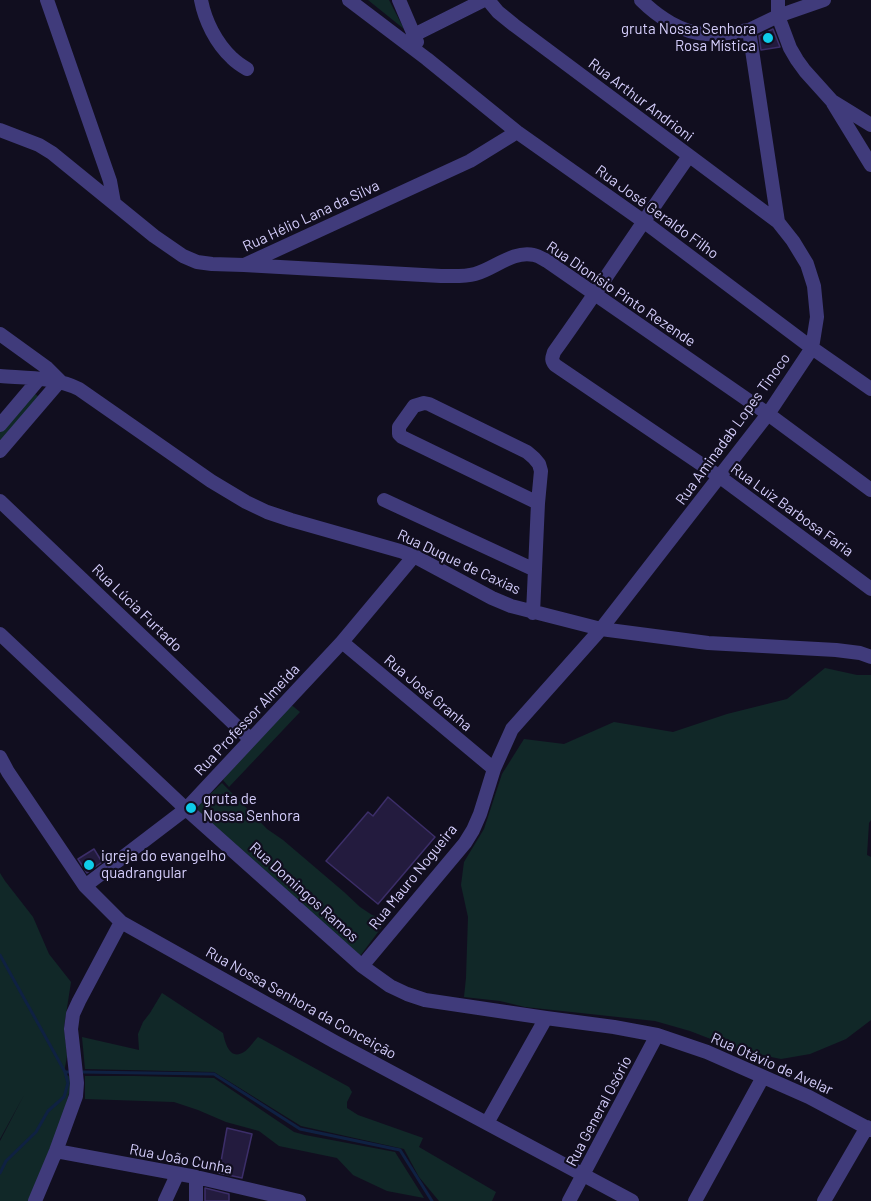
<!DOCTYPE html>
<html>
<head>
<meta charset="utf-8">
<style>
	body { margin:0 }
	canvas { display:block; background:#110e1f }
</style>
</head>
<body>
<canvas width="871" height="1201"></canvas>
<script>
const context = document.querySelector('canvas').getContext('2d');
context.lineJoin = 'round';
function paint(path, color) { context.fillStyle = color; context.fill(path, 'evenodd'); }
function strokePath(path, color, width, dash) { context.strokeStyle = color; context.lineWidth = width; context.lineCap = dash ? 'butt' : 'round'; context.setLineDash(dash || []); context.stroke(path); }
function write(font, color, halo, rows, align = 'center') {
  context.font = font + ' Barlow,sans-serif'; context.lineWidth = 4.5; context.setLineDash([]); context.textBaseline = 'middle'; context.strokeStyle = halo; context.fillStyle = color; for (const [text, x, y, turn = 0] of rows) {
    context.save(); context.translate(x, y); context.rotate((+turn || 0) * Math.PI / 180); context.textAlign = isNaN(turn) ? turn : align; if (halo) context.strokeText(text, 0, 0); context.fillText(text, 0, 0); context.restore();
  }
}
paint(new Path2D(`
	M368 0H389L404 29Z
	M32 391 42 400 0 447V428Z
	M825 668 857 675H871V820L869 823 867 855 871 857V1020L846 1039 810 1054 781 1059 742 1051 690 1031 655 1021 525 1007 500 1001 464 997 466 978 468 917 461 885 464 862 484 829 502 774 524 739 564 744 614 722 673 732 727 714 787 699Z
	M289 703 300 712 229 787 223 780 235 763Z
	M222 783 267 829 283 840 344 892 360 907 372 915 387 920 360 956 194 809Z
	M0 873 5 881 33 917 49 954 71 982 64 1027 67 1056 64 1073 73 1079 59 1129 29 1201H0V1141L24 1095 0 1139Z
	M162 993 223 1033C225 1043 230 1061 244 1052 249 1049 253 1042 258 1037L349 1087 352 1092 347 1102V1108L358 1115 423 1138 419 1147 496 1192 492 1201H439L419 1177 404 1149 301 1126 214 1072 85 1069 82 1037 139 1050 138 1034 143 1022 150 1013Z
	M85 1076H135L214 1078 294 1132 305 1135 395 1152 424 1198 387 1191 353 1175 337 1158 279 1146 259 1131 226 1122 198 1110 174 1102 85 1099Z`), '#112828');
strokePath(new Path2D(`
	M0 955 65 1072H72
	M81 1072 214 1074 300 1129 400 1150 432 1201
	M0 1173 6 1161 36 1132 48 1111 64 1097 68 1083 65 1072`), '#0f2142', 3);
const building = new Path2D(`
	M773 29 780 47 761 50 759 36Z
	M388 797 435 837 378 904 326 861 368 812 373 816Z
	M94 849 102 862 87 873 78 859Z
	M227 1128 252 1134 242 1178 219 1173Z
	M205 1188 229 1194V1201H205Z`);
paint(building, '#231b3e');
strokePath(building, '#3c2e69', 1.5);
strokePath(new Path2D(`
	M47 0 110 181 114 203
	M201 0C205 21 216 43 232 58 236 62 242 66 247 69
	M349 0 427 59 517 132 643 221 812 348 871 389
	M399 0 417 42
	M488 0 498 12 514 25 778 222
	M641 0C658 17 682 33 706 34 721 35 735 32 749 30
	M824 0 778 16 790 48 797 60 805 71 832 101 871 125
	M414 35 484 0
	M833 103 871 165
	M0 130 39 145 52 153 154 236 183 256 197 262 212 264 244 265 470 161 517 132
	M689 156C643 221 600 288 554 352 552 358 551 360 555 365L720 477 871 589
	M244 265 441 276C452 276 464 277 475 274 494 269 513 250 534 255 539 256 543 259 547 261L768 414 871 490
	M0 334 47 368 60 381 0 451
	M0 376C27 378 55 377 79 389L211 481 246 502 267 512 291 520 400 551 414 556 492 598 511 606 601 629 708 643 836 650 860 653 871 657
	M0 425 39 379
	M384 500 535 570
	M0 501 250 739
	M533 613 538 503 541 471 539 464 534 458 527 452 429 404 424 403 414 406 399 427V434L402 437 538 503
	M0 634 186 809 362 966 390 986 407 994 425 1000 546 1018 614 1027 657 1035 707 1052 809 1097 871 1130
	M342 642 494 769
	M0 757 8 772 85 886 121 922 335 1042 632 1201
	M85 886 186 809 342 642 414 556
	M362 966 465 843 473 830 480 814 494 769 512 729 601 629 768 414 812 348 817 317 814 286 807 264 793 241 778 222 749 30 778 16V0
	M487 1123 546 1018
	M56 1151 196 1177 299 1201
	M196 1177V1201
	M35 1201 56 1151 76 1096 77 1083 71 1029 73 1014 79 1001 121 922
	M165 1201 177 1175
	M569 1201 657 1035
	M695 1201 763 1077
	M824 1201 867 1127`), '#403b7b', 14);
for (const [x, y, r, color] of [
	[768,38,6,"#0ecce9"],
	[191,808,6,"#0ecce9"],
	[89,865,6,"#0ecce9"]
]) { const dot = new Path2D(); dot.arc(x, y, r, 0, 2 * Math.PI); context.fillStyle = color; context.fill(dot); strokePath(dot, '#110e1f', 2); }
write('15px', '#d5cefc', '#110e1f', [
	["gruta Nossa Senhora",756,29,"right"],
	["Rosa Mística",756,46,"right"],
	["gruta de",203,799],
	["Nossa Senhora",203,816],
	["igreja do evangelho",101,856],
	["quadrangular",101,873]
], 'left');
write('15px', '#d5cefc', '#110e1f', [
	["Rua Arthur Andrioni",641,100,37],
	["Rua José Geraldo Filho",657,212,36],
	["Rua Hélio Lana da Silva",311,216,-25],
	["Rua Dionísio Pinto Rezende",621,294,34],
	["Rua Aminadab Lopes Tinoco",733,429,-54],
	["Rua Luiz Barbosa Faria",792,510,36],
	["Rua Duque de Caxias",459,562,25],
	["Rua Lúcia Furtado",137,608,44],
	["Rua José Granha",428,693,40],
	["Rua Professor Almeida",247,720,-47],
	["Rua Mauro Nogueira",413,877,-51],
	["Rua Domingos Ramos",304,892,42],
	["Rua Nossa Senhora da Conceição",301,1003,29],
	["Rua Otávio de Avelar",772,1064,24],
	["Rua General Osório",599,1111,-62],
	["Rua João Cunha",181,1159,11]
]);
</script>
</body>
</html>
